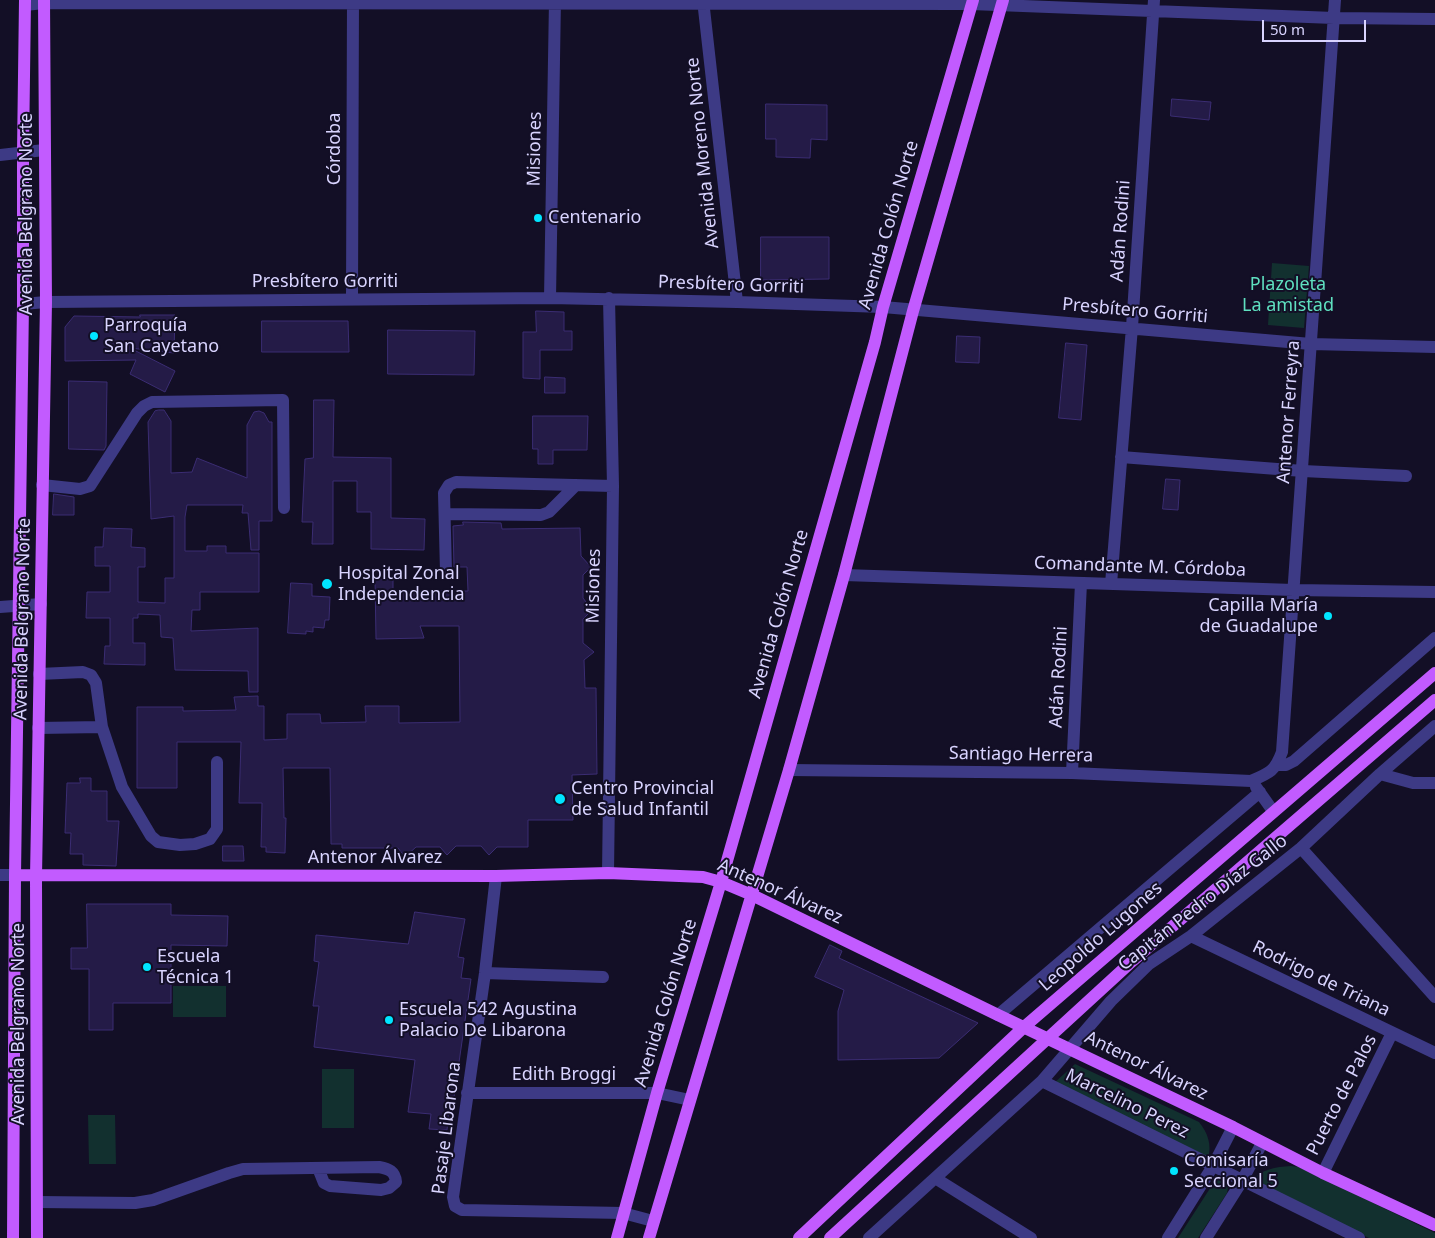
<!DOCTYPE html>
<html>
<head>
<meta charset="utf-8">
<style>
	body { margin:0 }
	#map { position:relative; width:1435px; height:1238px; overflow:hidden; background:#130f26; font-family:"Noto Sans",sans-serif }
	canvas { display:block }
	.scale { position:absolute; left:1262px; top:20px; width:104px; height:22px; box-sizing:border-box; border:2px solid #d9d4ff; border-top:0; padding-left:6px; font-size:15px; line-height:18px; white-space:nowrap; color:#d9d4ff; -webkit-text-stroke:4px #130f26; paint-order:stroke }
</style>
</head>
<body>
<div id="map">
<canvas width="1435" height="1238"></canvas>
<div class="scale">50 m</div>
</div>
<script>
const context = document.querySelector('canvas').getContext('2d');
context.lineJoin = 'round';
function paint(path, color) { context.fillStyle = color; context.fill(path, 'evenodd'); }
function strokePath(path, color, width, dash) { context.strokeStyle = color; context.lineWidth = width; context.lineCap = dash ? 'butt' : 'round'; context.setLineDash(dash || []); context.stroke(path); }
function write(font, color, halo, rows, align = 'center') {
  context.font = font + ' "Noto Sans",sans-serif'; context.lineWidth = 4; context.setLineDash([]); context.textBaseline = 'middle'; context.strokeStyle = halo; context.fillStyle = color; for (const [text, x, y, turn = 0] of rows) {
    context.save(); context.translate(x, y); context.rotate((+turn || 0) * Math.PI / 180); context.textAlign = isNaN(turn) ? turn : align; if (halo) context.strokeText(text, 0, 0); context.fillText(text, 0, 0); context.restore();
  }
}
paint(new Path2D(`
	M1272 263 1309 266 1304 328 1268 325Z
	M173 986H226V1017H173Z
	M1075 1064 1199 1122C1208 1133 1212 1145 1208 1159L1053 1084Z
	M322 1069H354V1128H322Z
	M88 1115H115L116 1164H89Z
	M1291 1166 1299 1167 1435 1233V1238H1369L1251 1181C1262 1169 1275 1167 1291 1166Z
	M1216 1179H1219L1227 1182 1228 1187 1227 1193 1198 1238H1178Z`), '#12302f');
const building = new Path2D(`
	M1172 99 1211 102 1209 120 1171 116Z
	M766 104 827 105V140L811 139 810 158 776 157V139H766Z
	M761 237H829V279L761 280Z
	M536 311 564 312V331H572V350H540V379L523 378V332H536Z
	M140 315H175L174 353 130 348 175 371 165 392 130 374 136 360 65 361V327L74 316 140 317Z
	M262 321H348L349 352H262Z
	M388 330 475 331 474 375 388 374Z
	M957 336 980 337 979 363 956 362Z
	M1066 343 1087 345 1081 420 1059 418Z
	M545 377 565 378V393H545Z
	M69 381 107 382 106 446 104 450 69 449Z
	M314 400H334L333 457 391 458V518L425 519 424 550 371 549V512H357V481H333V544H312L313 522H302L305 459 313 458Z
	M159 410H164L171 421V473L192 472 197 458 247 478V425L254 412 259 411 264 413 269 422H272V521H259V550H251L248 513H242L243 505H187L185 517V551H207V546H226V553H259V592H200V610H192L191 631 258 628V692H249L248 671 175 670 173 638 161 637 160 615 138 614V618H133V643H145V665L104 664 105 646H110V618H86L87 592H110V566H95V547H103L104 528 132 529 131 547 145 548V567H138V602L165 603V578H174V516L151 519 148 422 155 411Z
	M533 416H588L587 450H553V464H538V449H533Z
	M1166 479 1180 480 1178 510 1163 509Z
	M54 494 74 497V515H53Z
	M463 522 501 523 502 529 580 528 581 556 591 567 583 575V598L592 610 583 619V643L594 652 584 660 585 688H596L597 774 572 775 573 820H528V847H497L489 855 481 846H456L447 855 440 847H416L405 857 398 848H342V844H331L330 768H283L284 818H286L285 853 266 852V847H261L262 803H239L241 742H177V788H137V707H183V711L236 710 234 697 258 696V706H264V740L287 739V714H320L321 723 366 722 365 706H399V723L460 722 459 626H420L424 638 376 639 375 579H393V591H468L467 567H454L453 526 463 525Z
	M291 583 312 584V596L330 597 329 620H325L324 628 313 627V632L306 631V634L288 633Z
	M80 778H91V791H107V821H119L116 866 83 865V854H70L71 833H65L67 783H80Z
	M223 846H243L244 861H223Z
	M87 904H171V915L228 916 227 946 171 945V1003H113V1030H89V969H71V948H87Z
	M415 912 465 919 458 957 464 958 461 978 471 979 452 1111H449L447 1130 429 1129 431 1114 408 1112 415 1060 314 1047 319 1006H313L319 962 314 961 316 935 408 944Z
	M830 945 842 951 839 958 978 1023 939 1058 838 1060V1011L844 990 815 977Z`);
paint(building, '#241b47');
strokePath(building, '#3b2d73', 1);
strokePath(new Path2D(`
	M703 0 737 302
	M25 5 44 3 971 4 1334 18 1435 19
	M0 155 44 150
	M550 298 555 0
	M352 299 353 0
	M23 304 46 302 550 298 737 302 883 307 1311 344 1435 347
	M1121 457 1303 471 1406 476
	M42 485 80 489 90 486 137 413 144 406 152 402 283 400 284 508
	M445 514 541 515 549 512 576 485
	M446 572 444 493 449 485 456 482 613 486
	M844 575 1293 590 1435 592
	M1111 584 1132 327 1154 0
	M0 607 41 604
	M39 674 83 672 91 675 96 683 102 727 122 787 151 836 158 842 180 845 195 844 210 839 217 829V762
	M38 728 102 727
	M1277 765H1286L1294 761 1435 638
	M789 770 1072 773 1251 781C1270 773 1275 771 1282 752L1335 0
	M1072 773 1081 583
	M1380 774 1413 783H1435
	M1256 787 1273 811
	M1301 848 1435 997
	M608 873 613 486 609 298
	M0 875H15
	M496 876 485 973 453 1197 455 1206 462 1210 623 1213 653 1221
	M1191 936 1435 1053
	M485 973 603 977
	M998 1015 1260 792
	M1042 1081 1359 1238
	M467 1093H657L690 1100
	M1323 1173 1392 1033
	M935 1178 1031 1238
	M38 1202 135 1203 153 1200 229 1173 243 1169 379 1167C389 1169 395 1171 396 1182L389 1188 381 1190 330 1186 324 1183 318 1168
	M869 1238 1042 1081 1111 1001 1149 964 1191 936 1301 848 1380 774 1435 726
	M1168 1238 1213 1166 1233 1127
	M1206 1238 1242 1181 1262 1143`), '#3d3a85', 12);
strokePath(new Path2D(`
	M15 875 496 876 608 873 703 877 721 882 752 895 998 1015 1233 1127 1323 1173 1435 1225
	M13 1238 15 875 23 304V152L25 0
	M37 1238 36 876 46 302 44 0
	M617 1238 657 1093 721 882 875 342 883 307 973 0
	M649 1238 789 770 844 575 913 311 1003 0
	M799 1238 1024 1027 1435 673
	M830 1238 1129 964 1435 700`), '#c25bff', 12);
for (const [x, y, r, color] of [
	[538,218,5,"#00e5ff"],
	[94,336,5,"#00e5ff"],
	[327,584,6,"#00e5ff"],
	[1328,616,5,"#00e5ff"],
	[560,799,6,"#00e5ff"],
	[147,967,5,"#00e5ff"],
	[389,1020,5,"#00e5ff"],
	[1174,1171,5,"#00e5ff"]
]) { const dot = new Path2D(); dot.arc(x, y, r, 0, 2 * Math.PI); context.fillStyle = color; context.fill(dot); strokePath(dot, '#130f26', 2); }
write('18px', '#d9d4ff', '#130f26', [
	["Córdoba",335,149,-90],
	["Misiones",535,149,-89],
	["Avenida Moreno Norte",703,153,-96],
	["Avenida Belgrano Norte",27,214,-90],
	["Avenida Colón Norte",889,225,-74],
	["Adán Rodini",1121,231,-86],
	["Presbítero Gorriti",325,282],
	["Presbítero Gorriti",731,285,2],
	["Presbítero Gorriti",1135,311,5],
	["Antenor Ferreyra",1289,412,-86],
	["Comandante M. Córdoba",1140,567,2],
	["Misiones",594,586,-89],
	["Avenida Colón Norte",779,614,-74],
	["Avenida Belgrano Norte",23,619,-89],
	["Adán Rodini",1059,677,-87],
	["Santiago Herrera",1021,755,1],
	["Antenor Álvarez",375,858],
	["Antenor Álvarez",780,892,24],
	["Capitán Pedro Díaz Gallo",1203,903,-38],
	["Leopoldo Lugones",1101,937,-41],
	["Rodrigo de Triana",1321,979,26],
	["Avenida Colón Norte",666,1003,-73],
	["Avenida Belgrano Norte",19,1024,-90],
	["Antenor Álvarez",1146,1066,26],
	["Edith Broggi",564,1075],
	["Puerto de Palos",1342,1095,-63],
	["Marcelino Perez",1127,1104,26],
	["Pasaje Libarona",447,1128,-83]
]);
write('18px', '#d9d4ff', '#130f26', [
	["Centenario",548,218],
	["Parroquía",104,326],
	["San Cayetano",104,347],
	["Hospital Zonal",338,574],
	["Independencia",338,595],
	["Capilla María",1318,606,"right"],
	["de Guadalupe",1318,627,"right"],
	["Centro Provincial",571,789],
	["de Salud Infantil",571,810],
	["Escuela",157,957],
	["Técnica 1",157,978],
	["Escuela 542 Agustina",399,1010],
	["Palacio De Libarona",399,1031],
	["Comisaría",1184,1161],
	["Seccional 5",1184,1182]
], 'left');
write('18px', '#5fe0c0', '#130f26', [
	["Plazoleta",1288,285],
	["La amistad",1288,306]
]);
</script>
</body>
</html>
